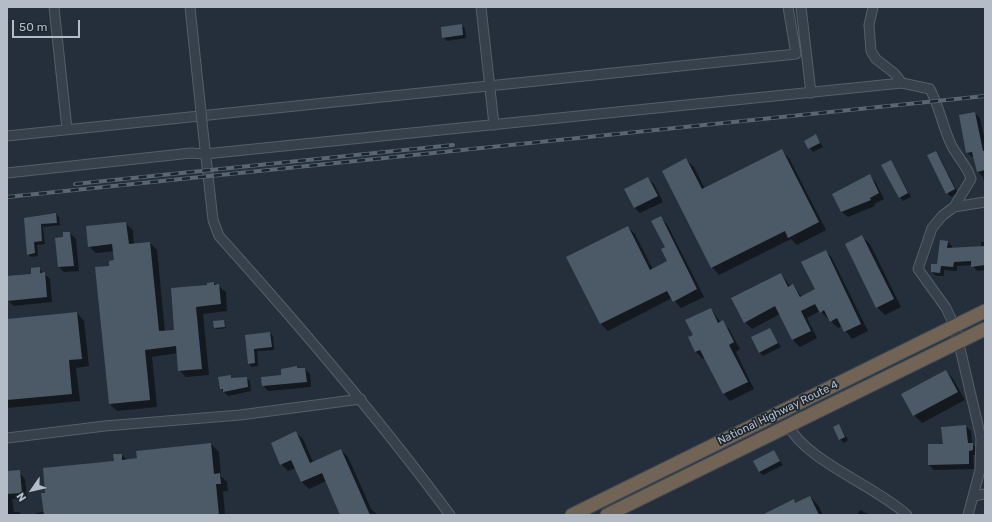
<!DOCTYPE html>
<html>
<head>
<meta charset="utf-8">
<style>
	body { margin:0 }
	#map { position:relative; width:992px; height:522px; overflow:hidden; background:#242f3b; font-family:Rubik,sans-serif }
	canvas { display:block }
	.frame { position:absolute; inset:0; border:8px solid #b3bcc7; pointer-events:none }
	.north { position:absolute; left:12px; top:470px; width:40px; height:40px; -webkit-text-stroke:3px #1c2630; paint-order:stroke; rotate:236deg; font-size:11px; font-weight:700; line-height:16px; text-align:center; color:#b3bcc7 }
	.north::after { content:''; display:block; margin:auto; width:14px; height:18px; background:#b3bcc7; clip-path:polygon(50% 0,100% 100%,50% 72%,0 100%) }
	.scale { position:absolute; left:12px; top:20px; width:68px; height:18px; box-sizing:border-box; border:2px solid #b3bcc7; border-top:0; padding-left:5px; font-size:12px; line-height:14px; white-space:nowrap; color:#b3bcc7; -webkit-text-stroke:3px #1c2630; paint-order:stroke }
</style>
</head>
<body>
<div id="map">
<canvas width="992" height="522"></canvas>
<div class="frame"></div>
<div class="north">N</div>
<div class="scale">50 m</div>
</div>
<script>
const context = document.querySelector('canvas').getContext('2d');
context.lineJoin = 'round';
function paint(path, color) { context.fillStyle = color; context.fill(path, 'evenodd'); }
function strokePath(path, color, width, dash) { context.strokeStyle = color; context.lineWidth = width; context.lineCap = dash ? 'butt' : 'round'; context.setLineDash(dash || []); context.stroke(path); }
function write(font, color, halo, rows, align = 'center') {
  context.font = font + ' Rubik,sans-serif'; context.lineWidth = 3.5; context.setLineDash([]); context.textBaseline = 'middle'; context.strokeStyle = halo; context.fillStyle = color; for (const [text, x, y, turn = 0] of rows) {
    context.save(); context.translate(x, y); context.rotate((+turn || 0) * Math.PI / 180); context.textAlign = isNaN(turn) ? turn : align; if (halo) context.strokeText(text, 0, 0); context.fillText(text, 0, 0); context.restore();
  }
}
paint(new Path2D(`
	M462 25 465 29 466 38 447 41 443 37Z
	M975 113 980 118 985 141V186L983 177 977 171 974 158 967 153Z
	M816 136 823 147 813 152 805 141Z
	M782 151 789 158 826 230 797 245 791 239 719 275 712 267 686 160 694 167 705 189Z
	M936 152 939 156 958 193 951 197 947 193Z
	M891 161 911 197 903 201 900 197Z
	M869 176 875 181 884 199 874 204 875 206 848 217 842 212 833 194Z
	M648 178 654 184 663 202 640 213 635 208Z
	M56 214 59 217 60 225 43 227 45 244 37 245 38 256 31 257 28 254 25 219Z
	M660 217 667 224 704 297 681 308 672 298 608 331 601 324 567 257 628 227 635 234 653 270 668 262Z
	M125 223 133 230 134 245 150 243 157 250 165 332 176 331 208 286 214 283 226 292 227 311 203 314 209 375 186 377 179 370 178 353 152 357 157 407 117 411 110 404 96 268 110 266 115 261 114 251 96 253 89 246Z
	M70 233 76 239 79 271 64 272 59 267 64 238Z
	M862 237 870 244 901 307 885 315 877 307Z
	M948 242 952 246V249L981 247V242H985V270L977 271 972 265 957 266V271L944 270V276H936L932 272 938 266Z
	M826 251 832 258 868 331 852 339 842 326 838 328 820 311 807 318 817 338 800 347 793 340 780 314 752 329 745 322 781 274 791 287 793 285 802 297 816 290Z
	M39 269 50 279 52 302 14 306 8 301 7 277 32 275Z
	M711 309 721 323 722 322 729 329 740 349 736 352 754 389 730 401 724 394 705 358 703 359 696 352 689 338 694 335Z
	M77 313 84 321 89 366 76 368 80 401 7 408V320Z
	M224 321 226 328 216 329 215 328Z
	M770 329 781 347 763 356 759 352Z
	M270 333 273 336 274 350 257 351 258 366 252 367 249 364 246 336Z
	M297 367 299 369H305L310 374 311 387 268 391 263 385Z
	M946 371 953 379 965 400 922 423 914 415 903 394Z
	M230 376 233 379 246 378 250 381 251 391 228 396 221 389Z
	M839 425 848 440 844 443 840 439Z
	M966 426 971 431 972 444 978 449V455H973L974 469 934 470 929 465 944 445Z
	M295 432 303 439 313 462 341 450 348 457 371 509 378 515H341L326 481 309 489 302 482 296 468 288 471 281 464Z
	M211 444 219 452 221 476 227 482 228 491H223L225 515H36V513L44 512 122 455 127 460Z
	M774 452 783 465 763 475 759 472Z
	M20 473 25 479 27 498 12 499 14 512H19L22 515H7V475Z
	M810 497 818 505 823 515H765L794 501 796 503Z
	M860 510 870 515H857Z`), '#0007');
paint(new Path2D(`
	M462 24 463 35 442 38 441 27Z
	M975 112 983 151H985V170L977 172 972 152 966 153 959 115Z
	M816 134 820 143 808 149 804 141Z
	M782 149 819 222 788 238 785 231 711 268 662 171 686 158 702 189Z
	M936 151 955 189 946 194 927 155Z
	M891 160 908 193 899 198 881 165Z
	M870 174 879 193 870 198 871 200 841 212 832 194Z
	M648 177 658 196 634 208 624 189Z
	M56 213 57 223 41 224 42 241 34 242 35 253 27 255 24 218Z
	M661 216 697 289 673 302 667 291 600 324 566 257 628 226 650 270 667 261 661 249 665 247 651 221Z
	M126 222 129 244 150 242 159 331 174 330 171 288 207 285V283L214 282V285L219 284 221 304 196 307 202 369 178 371 176 346 145 350 150 400 109 404 95 267 109 266V261L114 260 112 244 88 247 86 226Z
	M63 232H70L74 266 58 267 55 238 63 237Z
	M862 235 894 299 876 308 845 244Z
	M940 240 948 241 947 248 985 246V265L971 267V261L954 262 953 267 941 266 940 273 931 272V264H937Z
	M826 250 861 324 844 332 837 318 830 322 824 310 820 313 815 304 801 311 811 331 792 340 775 306 744 323 731 298 781 273 788 287 793 284 800 297 815 289 801 262Z
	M40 267V273L45 272 47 297 7 301V276L31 274V268Z
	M711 308 718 323 723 320 734 342 729 345 748 382 723 394 700 350 695 352 688 337 693 335 685 320Z
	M77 312 82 359 69 360 72 394 7 400V319Z
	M224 320 225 327 214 328 213 321Z
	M770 328 778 343 759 353 751 337Z
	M270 332 272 347 254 349 255 363 248 364 245 335Z
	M297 366V368H305L307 382 262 386 261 377 281 375V369Z
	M946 370 958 392 913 416 901 394Z
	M231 375V378L247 377 248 387 223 392V389H220L218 377Z
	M839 424 845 437 839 440 833 427Z
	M966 425 968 443H973V450L969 451V464L928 465V444H943L941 427Z
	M296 431 310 463 341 449 370 515H340L322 473 301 482 291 460 280 465 271 443Z
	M211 443 214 474 220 473 221 484H216L219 515H44L41 493H45L43 468 114 461 113 454H122V460L137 458 136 451Z
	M774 450 780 461 759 472 753 461Z
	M20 470 22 493 7 494V471Z
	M810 496 819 515H762L794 499 795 503Z`), '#4c5a67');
const minor = new Path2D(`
	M54 7 67 129
	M190 7 201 112
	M481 7 494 125
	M801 7 811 93
	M873 7 869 25 871 51 876 59 894 73 902 83 930 89C939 106 942 124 950 142 955 155 968 166 971 179L954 207 942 216 932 228 918 269 946 308 955 327 981 438 980 470 968 515
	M202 122 213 220 219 236C300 326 378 417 450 515
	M7 136 796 54 788 7
	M7 173 191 153 205 154 902 83
	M954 207 985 202
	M788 425C806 461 876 486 907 515
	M7 438 105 426 240 415 361 399
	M973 496 985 494`);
const highway = new Path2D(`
	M572 515 985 311
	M607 515 985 329`);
strokePath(minor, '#555f69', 11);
strokePath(highway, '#424c56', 15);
strokePath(minor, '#37414b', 9);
strokePath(highway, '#716455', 13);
const rail = new Path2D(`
	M75 184 453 145
	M7 197 985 96`);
strokePath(rail, '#596572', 4);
strokePath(rail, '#1c2630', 2.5, [8]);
const minorBridge = new Path2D(`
	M201 112 202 122`);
strokePath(minorBridge, '#555f69', 11, []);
strokePath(minorBridge, '#37414b', 9);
write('11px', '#b3bcc7', '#1c2630', [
	["National Highway Route 4",778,413,-26]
]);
</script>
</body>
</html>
